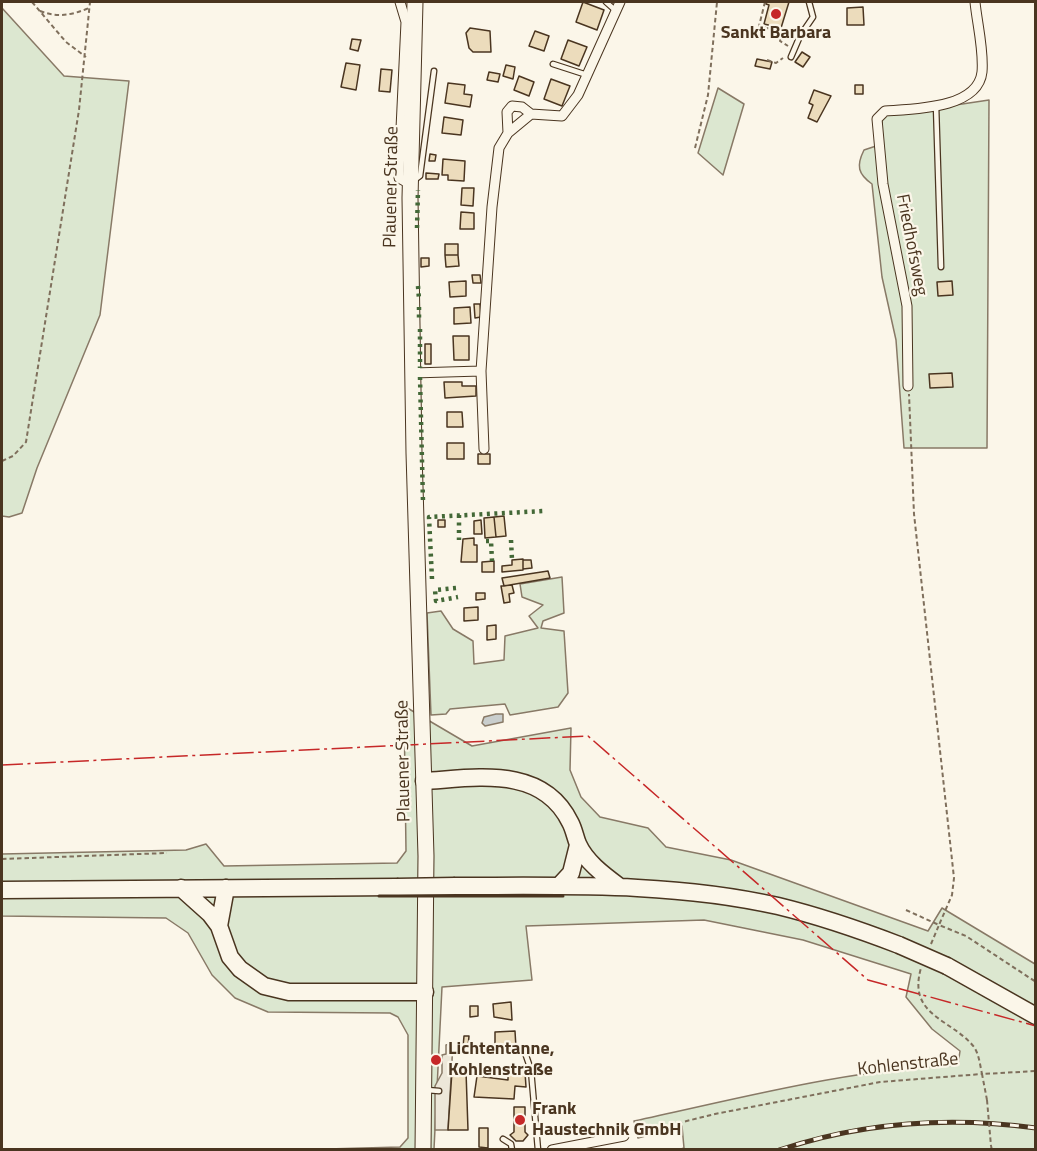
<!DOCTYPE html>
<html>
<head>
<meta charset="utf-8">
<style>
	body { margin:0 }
	#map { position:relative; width:1037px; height:1151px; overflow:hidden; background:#fbf6e9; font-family:"Titillium Web",sans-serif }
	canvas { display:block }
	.frame { position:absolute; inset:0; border:3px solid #4a3520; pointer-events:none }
</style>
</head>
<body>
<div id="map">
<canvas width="1037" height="1151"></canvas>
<div class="frame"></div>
</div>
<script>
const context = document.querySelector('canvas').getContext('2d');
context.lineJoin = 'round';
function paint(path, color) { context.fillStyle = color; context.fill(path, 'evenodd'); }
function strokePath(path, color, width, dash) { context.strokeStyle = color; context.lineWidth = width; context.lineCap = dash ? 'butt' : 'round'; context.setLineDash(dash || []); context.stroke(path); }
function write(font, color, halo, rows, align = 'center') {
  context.font = font + ' "Titillium Web",sans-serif'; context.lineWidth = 4.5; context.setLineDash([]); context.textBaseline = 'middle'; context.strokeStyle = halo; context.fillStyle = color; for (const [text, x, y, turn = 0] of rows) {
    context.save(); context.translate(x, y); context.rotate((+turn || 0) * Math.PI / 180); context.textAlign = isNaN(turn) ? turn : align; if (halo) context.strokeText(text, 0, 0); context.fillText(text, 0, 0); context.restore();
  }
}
const green = new Path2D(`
	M2 8 64 76 129 81 100 315 37 468 22 513 9 517 2 516Z
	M718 88 744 104 723 175 698 153Z
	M989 100 987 448H904L896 340 882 277 872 184C858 174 856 166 864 150L882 144V116Z
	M562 577 564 613 543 621 541 628 564 631 568 693 558 707 510 715 505 704 450 709 446 714 431 715 427 613 441 611 453 629 473 641 474 664 504 660 505 636 538 628 529 616 543 605 522 597 520 584Z
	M404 706 472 746 571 728 570 770 581 797 600 817 648 828 666 847 731 860 928 931 942 908 1035 964V1149H681L684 1148 682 1126 638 1138 634 1121C741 1098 849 1069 958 1065L960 1051 932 1029 906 997 911 974 803 940 704 920 526 926 532 980 442 987 434 1149H327L400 1147 408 1138V1035L398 1017 390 1013 268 1012 235 998 212 975 188 933 166 918 2 916V854L186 850 206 844 224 866 397 863 406 851Z`);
paint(green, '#dce7d0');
strokePath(green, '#887966', 1.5);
const parking = new Path2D(`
	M453 1043 448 1130H435V1086L442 1073V1055L446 1054V1045Z`);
paint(parking, '#ede7d9');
strokePath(parking, '#887966', 1.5);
const water = new Path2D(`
	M496 714H503V722L485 726 482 723 484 717Z`);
paint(water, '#c9cecd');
strokePath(water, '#887966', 1.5);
const building = new Path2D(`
	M583 2 604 10 597 30 576 22Z
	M766 2H789L781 28 764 24 769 5 766 4Z
	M863 7 864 25H847V8Z
	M470 28 490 31 491 52H473L469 48 466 33Z
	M535 31 549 36 544 51 529 46Z
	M352 39 361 40 358 51 350 49Z
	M568 40 587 47 579 66 561 59Z
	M802 52 810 57 803 67 795 62Z
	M757 59 772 62 770 69 755 66Z
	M346 63 360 65 356 90 341 87Z
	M506 65 515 67 513 79 503 76Z
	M381 69 392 70 390 92 379 91Z
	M489 72 500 74 498 82 487 80Z
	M519 76 534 82 529 96 514 90Z
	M551 79 570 86 562 106 544 99Z
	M448 83 465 85 464 94 472 95 470 107 445 103Z
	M855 85H863V94H855Z
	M814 90 831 96 817 122 808 118 813 105 809 103Z
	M444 117 463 120 461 135 442 133Z
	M430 154 436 155 435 161H429Z
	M443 159 465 161 464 181 448 180V175H442Z
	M426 173 439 174 438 179H426Z
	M462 188H474L473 206 461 205Z
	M461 212 474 213V229H460Z
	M445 244H458V255H445Z
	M445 255H458L459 266 446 267Z
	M421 258H429V266L421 267Z
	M472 275H480L481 283H473Z
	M466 281V296L450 297 449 282Z
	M952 281 953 295 938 296 937 282Z
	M474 304H480L481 317 475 318Z
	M470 307 471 323 454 324V308Z
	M453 336H469V360H454Z
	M425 344H431V364H425Z
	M952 373 953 387 930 388 929 374Z
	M444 382H462V386H476V396L445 398Z
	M447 412H462L463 427H447Z
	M447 443H464V459H447Z
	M478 454H490V464H478Z
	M504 516 506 536 496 537 494 517Z
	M494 517 496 537 485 538 484 518Z
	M438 520H445V527H438Z
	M481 520 482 534H474V521Z
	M474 538V545H477V562H461L463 539Z
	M523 559V570L502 572V566L512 565V560Z
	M523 560H531L532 568 523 569Z
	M494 561V572H482V562Z
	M548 571 550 578 504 586 502 578Z
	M512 585 514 593 509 594 510 602 504 603 501 586Z
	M476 593H485V599L476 600Z
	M478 607V620L464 621V608Z
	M496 625V639L487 640V626Z
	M511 1002 512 1020 494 1017 493 1004Z
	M470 1006H478V1016L470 1017Z
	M515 1031 516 1048H508V1045L495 1046V1032Z
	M464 1036H469L468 1047H463Z
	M508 1067H519L525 1072 526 1087 515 1086 514 1099 474 1097 477 1076 508 1080Z
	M452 1071H466L468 1130H448Z
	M514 1107H525V1132L528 1135 523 1141H516L510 1135 514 1132Z
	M479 1128H488V1148L479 1147Z`);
paint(building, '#ecdcbc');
strokePath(building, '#4a3520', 1.5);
const service = new Path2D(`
	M606 2 615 10
	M791 57 800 36 813 17 809 2
	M553 64 587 75
	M936 105 941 267
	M413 181 420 176 434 71
	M523 1047 531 1070 538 1150
	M427 1090 439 1091
	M503 1139 511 1144 512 1150`);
const minor = new Path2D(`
	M400 2 406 22 399 171V178L410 184
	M508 133 507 112 512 106 522 107 531 114
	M413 373 481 371
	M908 386 907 306 883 184 877 119 885 111C913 109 978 109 982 72 984 50 977 23 975 2
	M484 449 481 371 492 207 499 148 508 133 531 114 562 116 578 95 620 2
	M552 1150 624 1136`);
const primary = new Path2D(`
	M415 2 410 198 414 453 426 856 423 1150`);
const trunk = new Path2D(`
	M424 781C476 778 542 765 570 822 574 829 575 837 578 844 586 862 604 875 620 887
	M455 886C563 886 672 882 778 906 819 916 860 930 899 945
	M559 886 571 873 578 845
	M181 888 210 914 219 926 230 957 240 969 264 986 289 992H425
	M2 890 397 887
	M219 926 226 888
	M947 966 1036 1016`);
strokePath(service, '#4a3520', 7);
strokePath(minor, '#4a3520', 11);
strokePath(primary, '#4a3520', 17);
strokePath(trunk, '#4a3520', 19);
strokePath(new Path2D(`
	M32 2 66 42 86 57
	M765 2 759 26 793 35
	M40 11C58 18 72 15 89 8
	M783 32 780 41 788 46
	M767 60 776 63 783 58
	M695 148 708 95 717 2
	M2 461 13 456 26 442 79 110 90 2
	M2 859 167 853
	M906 910 939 925 952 895 954 878 914 514 909 394
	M931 944 939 925 966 936 1036 982
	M987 1100 982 1074 1036 1071
	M634 1134 715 1114 880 1082 982 1074C980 1065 979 1054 974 1047 952 1019 907 1016 921 968
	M991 1146 992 1150`), '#7f6f5c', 2, [4.5, 3]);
strokePath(service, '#fbf6e9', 4.5);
strokePath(minor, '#fbf6e9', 9);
strokePath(primary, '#fbf6e9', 15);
strokePath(trunk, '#fbf6e9', 16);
const rail = new Path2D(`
	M779 1150C863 1122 949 1116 1036 1128`);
strokePath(rail, '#4a3520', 5);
strokePath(rail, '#fbf6e9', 3, [9]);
const trunkBridge = new Path2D(`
	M397 887 455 886
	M899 945 947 966`);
strokePath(trunkBridge, '#4a3520', 19, []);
strokePath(new Path2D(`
	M987 1100 991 1146`), '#7f6f5c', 2, [4.5, 3]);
strokePath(trunkBridge, '#fbf6e9', 16);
strokePath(new Path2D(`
	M417 228 418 190
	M418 286 419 299
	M419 307V322
	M420 329V368
	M420 377 423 502
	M459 515V540
	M511 540 512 560
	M486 541H491L492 561
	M432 579 429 517 544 511
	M456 588 435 590 436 601 458 597`), '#436837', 4.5, [3, 4.5]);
strokePath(new Path2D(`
	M379 896H563`), '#4a3520', 3);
strokePath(new Path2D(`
	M2 765 588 736 868 980 1036 1026`), '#c62828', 1.5, [21, 4.5, 3, 4.5]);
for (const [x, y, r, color] of [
	[776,14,6,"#c62828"],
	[436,1060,6,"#c62828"],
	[520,1120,6,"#c62828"]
]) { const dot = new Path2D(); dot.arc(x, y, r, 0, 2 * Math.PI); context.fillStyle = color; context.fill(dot); strokePath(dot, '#fbf6e9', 2); }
write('bold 18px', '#4a3520', '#fbf6e9', [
	["Sankt Barbara",776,34,"center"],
	["Lichtentanne,",448,1050],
	["Kohlenstraße",448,1071],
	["Frank",532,1110],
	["Haustechnik GmbH",532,1131]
], 'left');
write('18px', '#4a3520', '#fbf6e9', [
	["Plauener Straße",392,187,-89],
	["Friedhofsweg",911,245,79],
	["Plauener Straße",404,761,-91],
	["Kohlenstraße",908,1065,-6]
]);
</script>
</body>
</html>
